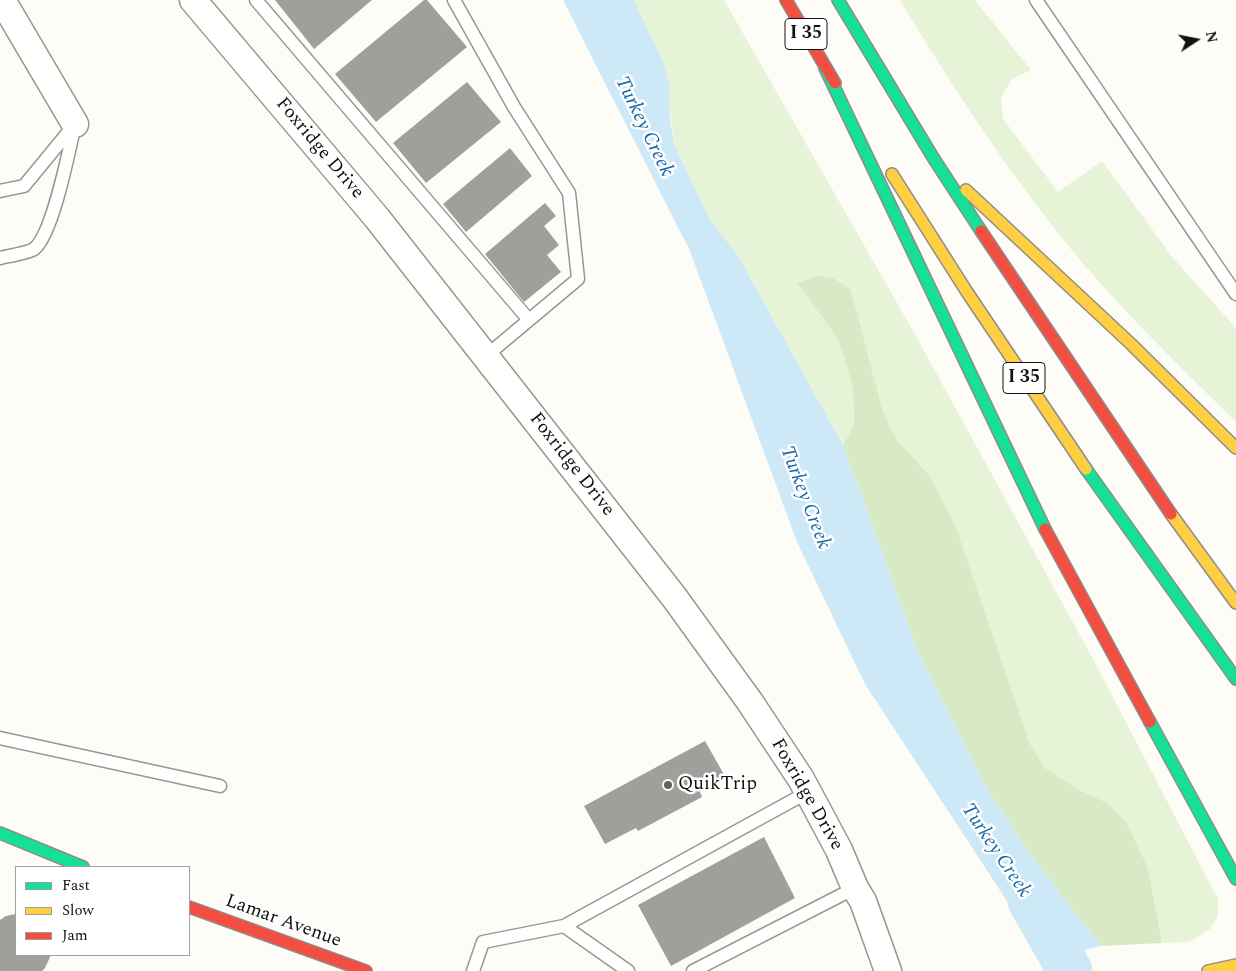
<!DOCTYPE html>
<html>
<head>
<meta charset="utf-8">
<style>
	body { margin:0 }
	#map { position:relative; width:1236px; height:971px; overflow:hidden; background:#fdfcf7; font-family:Spectral,serif }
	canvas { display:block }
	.legend { position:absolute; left:15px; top:866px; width:175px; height:90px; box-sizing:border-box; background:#fff; border:1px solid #a0a0a0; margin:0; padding:6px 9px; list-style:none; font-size:15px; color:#111 }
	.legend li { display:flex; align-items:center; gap:10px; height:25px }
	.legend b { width:25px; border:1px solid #a0a0a0 }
	.north { position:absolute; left:1171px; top:15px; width:50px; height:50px; -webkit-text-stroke:4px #fff; paint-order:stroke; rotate:79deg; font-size:14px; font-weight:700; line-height:20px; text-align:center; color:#111 }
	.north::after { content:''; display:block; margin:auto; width:18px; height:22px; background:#111; clip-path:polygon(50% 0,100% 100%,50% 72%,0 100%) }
</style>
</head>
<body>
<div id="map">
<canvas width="1236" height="971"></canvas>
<ul class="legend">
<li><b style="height:6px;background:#16e098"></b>Fast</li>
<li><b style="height:6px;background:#ffcf43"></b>Slow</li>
<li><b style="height:6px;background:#f24e42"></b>Jam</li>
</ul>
<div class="north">N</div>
</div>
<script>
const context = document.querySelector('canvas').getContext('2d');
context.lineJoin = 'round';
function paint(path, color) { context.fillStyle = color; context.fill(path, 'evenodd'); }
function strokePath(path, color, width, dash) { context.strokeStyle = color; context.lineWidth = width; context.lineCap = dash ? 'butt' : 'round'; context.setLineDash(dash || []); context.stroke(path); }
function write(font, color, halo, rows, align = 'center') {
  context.font = font + ' Spectral,serif'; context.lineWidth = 5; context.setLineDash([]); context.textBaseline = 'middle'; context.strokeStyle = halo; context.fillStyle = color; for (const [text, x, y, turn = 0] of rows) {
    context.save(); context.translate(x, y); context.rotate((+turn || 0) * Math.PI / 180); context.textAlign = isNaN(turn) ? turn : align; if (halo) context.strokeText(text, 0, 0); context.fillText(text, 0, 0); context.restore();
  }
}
paint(new Path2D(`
	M634 0H724L917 338 1093 659 1218 899V916L1210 929 1189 942 1162 943 1148 868 1107 803 1080 790 1045 768 1030 744 955 524 929 475 897 440 883 412 858 316 817 276 797 283 838 339 853 387 854 425 843 445 737 254 710 220 674 144 665 66Z
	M900 0H975L1031 70 1012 79 1001 98 1003 119 1058 192 1102 161 1173 258 1236 328V422C1174 361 1111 300 1057 232 999 158 948 80 900 0Z`), '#e7f3d7');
paint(new Path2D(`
	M817 276 833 278 850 289 858 316 883 412 897 440 929 475 955 524 1030 744 1045 768 1080 790 1107 803 1126 822 1148 868 1162 943 1101 946 1031 856 987 789 919 654 843 445 854 425 853 387 838 339 797 283Z`), '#d8eac5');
paint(new Path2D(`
	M563 0H634L665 66 669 85 670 119 674 144 710 220 737 254 843 445 919 654 987 789 1031 856 1101 946 1045 959 865 684 797 542 690 251Z`), '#cde8f7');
strokePath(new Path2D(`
	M1030 901 1070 971`), '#cde8f7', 45);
paint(new Path2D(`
	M275 0H372L314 49Z
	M424 0H427L467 47 376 122 335 74Z
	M467 82 501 122 426 183 393 143Z
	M510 148 532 176 466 232 443 204Z
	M545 203 556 216 544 226 559 245 547 255 561 272 524 302 485 254Z
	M705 741 726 778 700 792 702 797 638 831 636 828 605 844 584 806Z
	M764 837 795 898 671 966 638 905Z
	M16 914V955H51L45 968 42 971H0V920L6 916Z`), '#a19f9c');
const lane = new Path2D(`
	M256 0 529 320
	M454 0 514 107 569 193 578 279 486 356
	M1036 0 1236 294
	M0 191 24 186 75 124C69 150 53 234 34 249 28 253 8 256 0 258
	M0 738 220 786
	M473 971 483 942 564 926
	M628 971 564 926 808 792
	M693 971 855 888`);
const street = new Path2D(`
	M2 0 75 124
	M193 0 377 218 674 597 750 702 801 779 839 850 855 888 863 901 888 971`);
const fast = new Path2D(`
	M838 0 934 159 981 231
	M825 68 1045 529
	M1086 469 1236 679
	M1150 722 1236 879
	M0 833 83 867`);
const slow = new Path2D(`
	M892 174 967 292 1086 469
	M966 190 1131 344 1236 448
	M1171 514 1236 603
	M1208 971 1236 965`);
const jam = new Path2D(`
	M786 0 835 83
	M981 231 1171 514
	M1045 529 1150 722
	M189 907 366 971`);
strokePath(lane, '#979795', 15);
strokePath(street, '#979795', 29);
strokePath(fast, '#8e8d8b', 14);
strokePath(slow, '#8e8d8b', 14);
strokePath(jam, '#8e8d8b', 14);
strokePath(lane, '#fffffe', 12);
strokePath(street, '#fffffe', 26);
strokePath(fast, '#16e098', 11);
strokePath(slow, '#ffcf43', 11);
strokePath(jam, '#f24e42', 11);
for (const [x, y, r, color] of [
	[668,785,5,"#646362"]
]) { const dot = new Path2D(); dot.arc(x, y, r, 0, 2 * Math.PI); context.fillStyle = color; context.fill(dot); strokePath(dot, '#fff', 2); }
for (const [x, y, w] of [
	[806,34,42],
	[1024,378,42]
]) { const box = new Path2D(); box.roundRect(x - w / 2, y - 15.5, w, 31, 4); context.fillStyle = '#fff'; context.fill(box); strokePath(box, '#111', 1); }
write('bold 18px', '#111', null, [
	["I 35",806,34],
	["I 35",1024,378]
]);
write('19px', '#111', '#fff', [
	["Foxridge Drive",319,149,50],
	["Foxridge Drive",571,465,52],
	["Foxridge Drive",806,795,60],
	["Lamar Avenue",283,922,20]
]);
write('19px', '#111', '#fff', [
	["QuikTrip",678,785]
], 'left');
write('italic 20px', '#1768a6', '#fff', [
	["Turkey Creek",643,127,64],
	["Turkey Creek",804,498,69],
	["Turkey Creek",995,851,56]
]);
</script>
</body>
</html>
